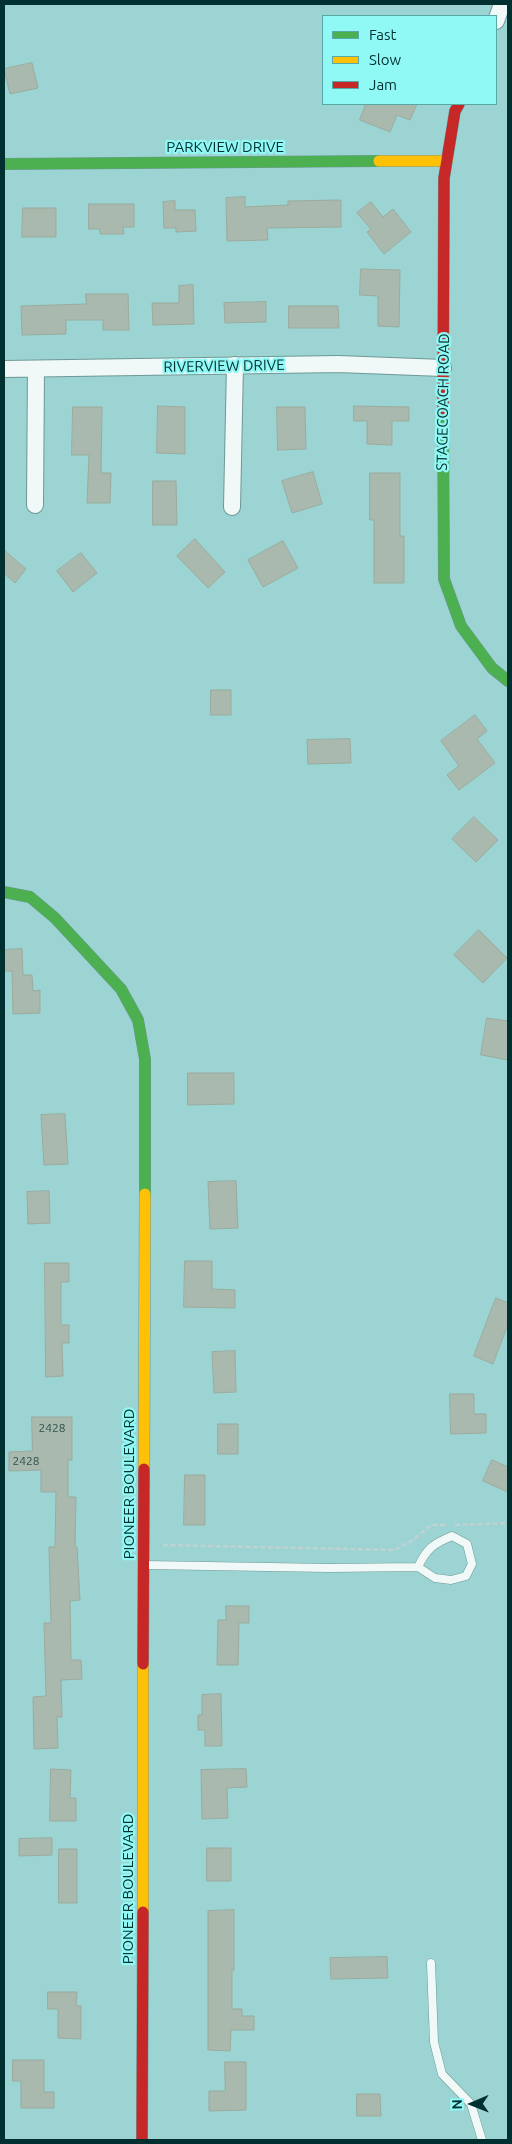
<!DOCTYPE html>
<html>
<head>
<meta charset="utf-8">
<style>
	body { margin:0 }
	#map { position:relative; width:512px; height:2144px; overflow:hidden; background:#9bd4d2; font-family:Ubuntu,sans-serif }
	canvas { display:block }
	.frame { position:absolute; inset:0; border:5px solid #00302f; pointer-events:none }
	.legend { position:absolute; left:322px; top:15px; width:175px; height:90px; box-sizing:border-box; background:#91f9f5; border:1px solid #57a9a6; margin:0; padding:6px 9px; list-style:none; font-size:15px; color:#00302f }
	.legend li { display:flex; align-items:center; gap:10px; height:25px }
	.legend b { width:25px; border:1px solid #57a9a6 }
	.north { position:absolute; left:447px; top:2079px; width:50px; height:50px; -webkit-text-stroke:4px #91f9f5; paint-order:stroke; rotate:269deg; font-size:14px; font-weight:700; line-height:20px; text-align:center; color:#00302f }
	.north::after { content:''; display:block; margin:auto; width:18px; height:22px; background:#00302f; clip-path:polygon(50% 0,100% 100%,50% 72%,0 100%) }
</style>
</head>
<body>
<div id="map">
<canvas width="512" height="2144"></canvas>
<div class="frame"></div>
<ul class="legend">
<li><b style="height:6px;background:#4caf50"></b>Fast</li>
<li><b style="height:6px;background:#ffc107"></b>Slow</li>
<li><b style="height:6px;background:#c62828"></b>Jam</li>
</ul>
<div class="north">N</div>
</div>
<script>
const context = document.querySelector('canvas').getContext('2d');
context.lineJoin = 'round';
function paint(path, color) { context.fillStyle = color; context.fill(path, 'evenodd'); }
function strokePath(path, color, width, dash) { context.strokeStyle = color; context.lineWidth = width; context.lineCap = dash ? 'butt' : 'round'; context.setLineDash(dash || []); context.stroke(path); }
function write(font, color, halo, rows, align = 'center') {
  context.font = font + ' Ubuntu,sans-serif'; context.lineWidth = 4.5; context.setLineDash([]); context.textBaseline = 'middle'; context.strokeStyle = halo; context.fillStyle = color; for (const [text, x, y, turn = 0] of rows) {
    context.save(); context.translate(x, y); context.rotate((+turn || 0) * Math.PI / 180); context.textAlign = isNaN(turn) ? turn : align; if (halo) context.strokeText(text, 0, 0); context.fillText(text, 0, 0); context.restore();
  }
}
const building = new Path2D(`
	M32 63 38 88 10 94 4 69Z
	M366 104H417L410 120 397 115 390 132 360 120Z
	M245 197V207L288 205V201L341 200V227L267 228 268 240 227 241 226 198Z
	M175 201V210H195L196 231 176 232V228H164L163 202Z
	M371 202 383 217 393 209 411 232 384 254 367 232 371 229 357 213Z
	M89 204H134V227H123L124 234H100V229H89Z
	M23 208H56V237H22Z
	M361 269 400 270 399 327 378 326V296L360 295Z
	M193 285 194 324 153 325 152 303H179V286Z
	M86 294H128L129 330H103V320H66V334L22 335 21 306 86 304Z
	M266 302V322L225 323 224 303Z
	M289 306H338L339 328H289Z
	M158 406 185 407V454L157 453Z
	M354 406 409 407V421H392V445L367 444V421H354Z
	M73 407H102L101 473H111L110 503H87L89 455H72Z
	M277 407H305L306 449 278 450Z
	M313 472 322 504 292 513 282 481Z
	M370 473H400V536H404V583H374V520H370Z
	M153 481H176L177 525H153Z
	M195 539 225 572 208 588 177 556Z
	M283 541 298 568 263 587 248 560Z
	M4 550 26 569 15 583 4 573Z
	M81 553 97 573 73 592 57 571Z
	M211 690H231V715H211Z
	M475 715 487 731 477 739 495 763 459 790 447 775 459 766 441 741Z
	M350 739 351 763 308 764 307 740Z
	M474 817 498 840 476 862 452 839Z
	M479 930 507 958 483 983 454 955Z
	M22 949 23 975H32L33 991 40 990V1013L13 1014 12 971H4V950Z
	M487 1018 508 1021V1060L481 1055Z
	M188 1073H234V1104L188 1105Z
	M65 1114 68 1164 44 1165 41 1115Z
	M236 1181 238 1228 210 1229 208 1182Z
	M49 1191 50 1223 28 1224 27 1192Z
	M185 1261H212V1289L235 1290V1308L184 1307Z
	M45 1263H69V1282H61V1325H69V1343H62L63 1376 46 1377Z
	M496 1298 508 1303V1324L493 1364 474 1356Z
	M235 1351 236 1392 214 1393 212 1352Z
	M450 1394H474V1414H486V1433L451 1434Z
	M32 1417H72V1460H68V1497H76L75 1547H77L80 1600 70 1601 71 1660H81L82 1679 61 1680 62 1717H57L58 1748 34 1749 33 1697 46 1696 44 1623H51L49 1547H55L56 1492H41V1470L9 1471V1452L32 1451Z
	M218 1424H238V1454H218Z
	M492 1460 508 1467V1492L483 1481Z
	M185 1475H205V1525H184Z
	M226 1606H249V1623H239L238 1665H217L218 1620H226Z
	M221 1694 222 1746H205V1730H198V1715H202V1695Z
	M51 1769 71 1770 70 1798H76V1821H50Z
	M246 1769 247 1787 227 1788 228 1818 202 1819 201 1770Z
	M52 1838V1855L19 1856V1839Z
	M207 1848H231V1881H207Z
	M59 1849H77V1903H59Z
	M234 1910V1970H232V2009H242V2016H254V2030H231L230 2051 208 2050V1911Z
	M387 1957 388 1978 331 1979 330 1958Z
	M48 1992H77L76 2006H81V2039L58 2038V2009H48Z
	M13 2060H44V2092H54V2108H21V2081H13Z
	M225 2062H246V2110L209 2111V2091H225Z
	M357 2094H380L381 2116H357Z`);
paint(building, '#a9b9ad');
strokePath(building, '#9aab9e', 1);
const lane = new Path2D(`
	M146 1565 329 1568 418 1567 435 1578 451 1580 466 1576 472 1564 467 1544 452 1536C433 1544 427 1548 418 1567
	M431 1963 434 2042 442 2074 471 2104 482 2140`);
const street = new Path2D(`
	M496 21 502 4
	M4 369 338 364 443 368
	M35 505 36 369
	M232 507 235 365`);
const fast = new Path2D(`
	M4 164 379 161
	M443 414 444 579 461 626 492 668 508 681
	M4 892 30 897 55 918 121 989 138 1020 145 1059V1194`);
const slow = new Path2D(`
	M379 161H447
	M144 1469 145 1194
	M143 1912V1664`);
const jam = new Path2D(`
	M443 414 444 178 455 111 459 104
	M143 1664 144 1469
	M142 2140 143 1912`);
strokePath(lane, '#6e9896', 9);
strokePath(street, '#6e9896', 18);
strokePath(fast, '#6e9896', 12);
strokePath(slow, '#6e9896', 12);
strokePath(jam, '#6e9896', 12);
strokePath(new Path2D(`
	M455 1525 508 1523
	M163 1545 394 1550 413 1540 431 1525H447`), '#c0d2d1', 2.5, [5, 2.5]);
strokePath(lane, '#f0f9f8', 8);
strokePath(street, '#f0f9f8', 16);
strokePath(fast, '#4caf50', 11);
strokePath(slow, '#ffc107', 11);
strokePath(jam, '#c62828', 11);
write('12px', '#2a524e', null, [
	["2428",52,1428],
	["2428",26,1461]
]);
write('15px', '#00302f', '#91f9f5', [
	["PARKVIEW DRIVE",225,147],
	["RIVERVIEW DRIVE",224,366,-1],
	["STAGECOACH ROAD",443,402,-89],
	["PIONEER BOULEVARD",129,1484,-90],
	["PIONEER BOULEVARD",128,1889,-90]
]);
</script>
</body>
</html>
